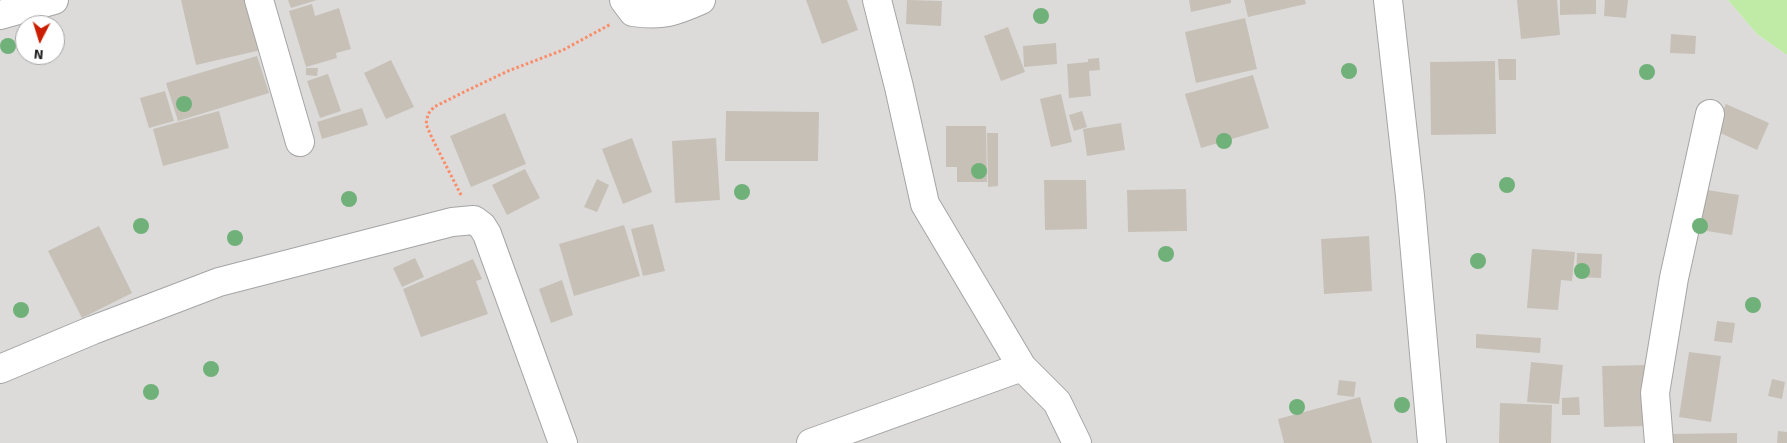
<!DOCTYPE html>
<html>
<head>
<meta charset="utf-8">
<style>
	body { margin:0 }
	#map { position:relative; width:1787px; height:443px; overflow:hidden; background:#efede3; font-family:Signika,sans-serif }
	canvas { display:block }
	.north { position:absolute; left:15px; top:15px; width:50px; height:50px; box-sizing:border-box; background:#fff; border:1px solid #a5a5a5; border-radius:50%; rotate:185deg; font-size:14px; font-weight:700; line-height:20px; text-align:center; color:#1e1e1e }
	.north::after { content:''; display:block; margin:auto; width:18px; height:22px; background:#cb1d00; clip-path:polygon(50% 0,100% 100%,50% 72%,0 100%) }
</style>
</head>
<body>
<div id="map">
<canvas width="1787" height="443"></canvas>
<div class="north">N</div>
</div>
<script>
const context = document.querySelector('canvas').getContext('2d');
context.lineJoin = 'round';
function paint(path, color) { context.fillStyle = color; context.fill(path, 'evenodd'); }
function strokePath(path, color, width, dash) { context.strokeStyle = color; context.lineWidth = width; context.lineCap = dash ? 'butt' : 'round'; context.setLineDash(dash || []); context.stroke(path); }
paint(new Path2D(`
	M0 0H1728L1757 34 1787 55V443H0ZM25 25H55V55H25Z`), '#dcdbda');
paint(new Path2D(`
	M1728 0H1787V55L1757 34Z`), '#bfeba7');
paint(new Path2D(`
	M181 0H249L261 50 196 65Z
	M288 0H317L291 8Z
	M806 0H847L858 30 822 44Z
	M907 0 942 1 941 26 906 24Z
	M1189 0H1231V3L1191 12Z
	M1244 0H1305L1306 4 1248 17Z
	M1517 0H1557L1560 35 1521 39Z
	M1560 0H1596V14L1560 15Z
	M1605 0H1628L1626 18 1604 16Z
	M312 4 315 16 339 8 351 49 336 53 337 58 306 67 289 11Z
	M1245 18 1257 69 1196 83 1185 32Z
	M1008 27 1025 72 1001 81 984 36Z
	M1671 34 1696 36 1695 54 1670 53Z
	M1056 43 1057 64 1024 67 1023 46Z
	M257 56 269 93 178 121 166 83Z
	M1099 58 1100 70 1089 71 1091 96 1069 98 1067 64 1088 62V59Z
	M1498 59H1516V80H1499Z
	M391 60 414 107 386 119 364 73Z
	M1495 61 1496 134 1431 135 1430 62Z
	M306 68H318L317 76 306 75Z
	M328 74 341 111 320 118 307 81Z
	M1253 75 1269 128 1201 148 1185 94Z
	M165 91 174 121 149 128 140 98Z
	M1061 94 1072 142 1051 147 1040 99Z
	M1726 104 1769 123 1757 150 1714 130Z
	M362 108 368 125 322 139 317 122Z
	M219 111 229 148 163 166 153 129Z
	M726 111 819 112 818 161H725Z
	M1082 111 1087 127 1074 131 1069 115Z
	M505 113 526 164 471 187 450 136Z
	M1121 123 1125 150 1087 156 1083 129Z
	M946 126H986L987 182H957V167H946Z
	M987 133H998V186L988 187Z
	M632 138 652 192 623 204 602 149Z
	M716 138 720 200 675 203 672 141Z
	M525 169 540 198 507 215 492 185Z
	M597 179 609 185 597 212 584 207Z
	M1044 180H1086L1087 229 1045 230Z
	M1186 189 1187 231 1128 232 1127 190Z
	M1701 189 1739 195 1732 235 1694 229Z
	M653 224 665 271 643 276 631 229Z
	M624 225 640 276 574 296 559 244Z
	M99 226 132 293 82 318 48 251Z
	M1369 236 1372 291 1324 294 1321 239Z
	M1532 249 1575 252 1572 281 1561 280 1558 310 1527 308Z
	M1577 253 1602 254 1601 278 1576 277Z
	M415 258 424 277 402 287 393 268Z
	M473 259 482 279 476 281 488 314 421 337 403 289Z
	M562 280 573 315 551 323 539 289Z
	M1717 321 1735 323 1732 343 1714 341Z
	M1476 334 1541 338 1540 353 1476 348Z
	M1689 352 1721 356 1711 422 1679 417Z
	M1531 362 1563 365 1559 404 1527 402Z
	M1647 365 1648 426 1604 427 1602 366Z
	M1772 379 1785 382 1782 399 1768 396Z
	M1339 380 1356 382 1354 397 1337 395Z
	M1360 397 1372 443H1284L1278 419Z
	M1579 397 1580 415H1562V398Z
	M1500 403 1552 405 1551 443H1499Z
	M1778 431 1787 432V443H1777Z
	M1737 433V443H1671V434Z`), '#c7c0b6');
const street = new Path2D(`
	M259 0 300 142
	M624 0 633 12C663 16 674 12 701 0
	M877 0 899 87 925 204 1022 367 1057 402 1077 443
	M1388 0 1410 196 1432 443
	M0 15 54 0
	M0 369 93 330 219 282 452 222 474 220 482 226 487 234 563 443
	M811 443 1022 367
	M1659 443 1655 393 1674 278 1710 114`);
strokePath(street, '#a5a5a5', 30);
strokePath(new Path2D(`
	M461 195 432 138 426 124 428 114 434 107 464 92 508 71 563 50 611 24`), '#fd8b66', 3, [2.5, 2.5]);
strokePath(street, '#fff', 28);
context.fillStyle = '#70b079';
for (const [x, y] of [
	[1041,16],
	[8,46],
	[1349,71],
	[1647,72],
	[184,104],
	[1224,141],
	[979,171],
	[1507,185],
	[742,192],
	[349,199],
	[141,226],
	[1700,226],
	[235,238],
	[1166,254],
	[1478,261],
	[1582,271],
	[1753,305],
	[21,310],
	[211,369],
	[151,392],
	[1402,405],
	[1297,407]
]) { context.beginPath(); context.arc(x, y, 8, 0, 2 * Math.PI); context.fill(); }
</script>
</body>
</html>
